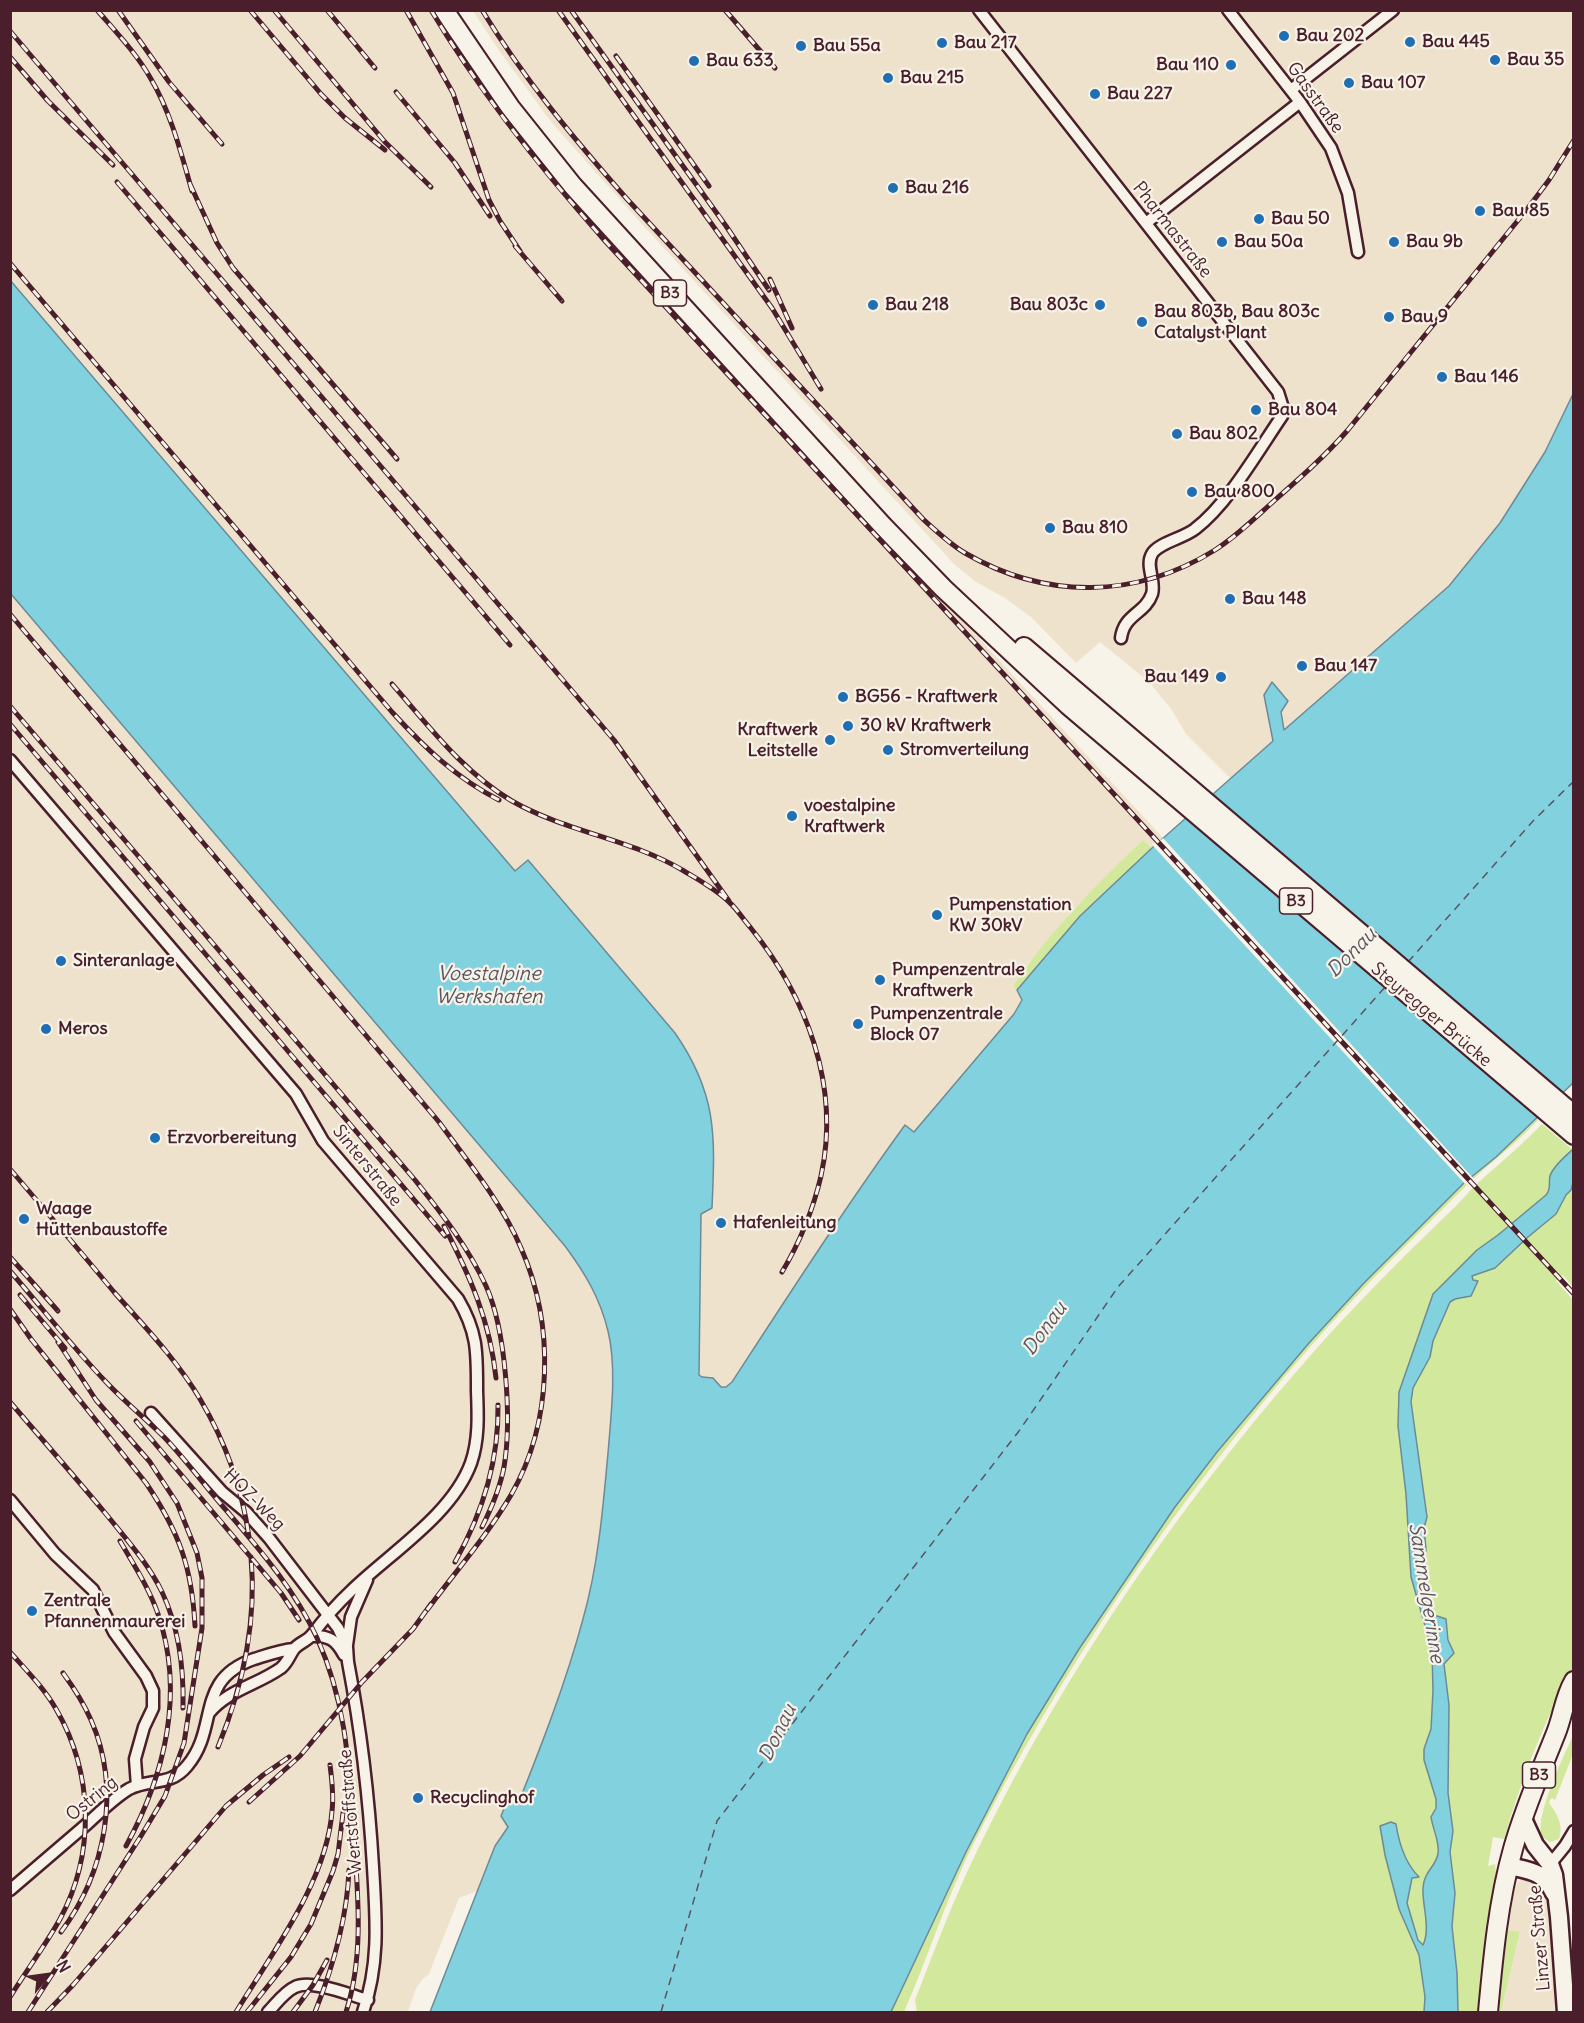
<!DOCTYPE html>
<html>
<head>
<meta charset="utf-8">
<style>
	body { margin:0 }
	#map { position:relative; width:1584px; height:2023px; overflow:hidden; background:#f7f3e8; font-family:Delius,sans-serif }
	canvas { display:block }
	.frame { position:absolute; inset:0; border:12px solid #4a1f2b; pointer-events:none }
	.north { position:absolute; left:18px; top:1945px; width:60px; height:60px; -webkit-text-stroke:4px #f7f3e8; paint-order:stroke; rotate:61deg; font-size:16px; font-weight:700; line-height:24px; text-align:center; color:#4a1f2b }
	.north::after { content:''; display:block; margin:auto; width:21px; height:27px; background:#4a1f2b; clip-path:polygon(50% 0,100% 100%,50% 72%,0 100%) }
</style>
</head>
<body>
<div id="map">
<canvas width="1584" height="2023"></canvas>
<div class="frame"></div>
<div class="north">N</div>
</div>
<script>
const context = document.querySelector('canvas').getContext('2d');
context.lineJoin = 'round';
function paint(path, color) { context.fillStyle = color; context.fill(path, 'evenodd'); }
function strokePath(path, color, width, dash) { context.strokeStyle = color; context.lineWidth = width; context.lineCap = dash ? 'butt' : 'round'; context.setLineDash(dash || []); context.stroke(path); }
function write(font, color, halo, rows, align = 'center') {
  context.font = font + ' Delius,sans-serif'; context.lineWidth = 4.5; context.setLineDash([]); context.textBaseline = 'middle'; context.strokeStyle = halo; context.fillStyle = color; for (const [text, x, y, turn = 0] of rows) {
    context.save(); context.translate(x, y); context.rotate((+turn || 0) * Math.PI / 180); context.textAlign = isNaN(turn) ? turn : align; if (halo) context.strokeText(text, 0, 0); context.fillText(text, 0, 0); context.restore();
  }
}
paint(new Path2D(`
	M11 11H438L601 228 1163 838 1152 848 1143 840 1074 909 1027 965 1013 986 1017 990 1022 1000 1014 1014 914 1133 905 1126 875 1167 804 1272 729 1386 721 1387 713 1378 608 1452 606 1491 599 1539 584 1618 542 1744 517 1804 509 1797 501 1816 509 1827 495 1846 477 1891 459 1898 429 1974 422 1980 416 1988 408 2012H11Z
	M473 11H1573V394L1545 452 1500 523 1449 586 1231 779 1186 734 1172 710 1148 681 1100 642 1076 663 1031 617 1005 598 976 582 955 565 641 223 552 123 500 52Z
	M1535 1877 1549 1896 1562 2012H1501L1520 1933 1506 1930 1513 1890 1519 1881 1525 1878Z`), '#eee2cc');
paint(new Path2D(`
	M1143 840 1152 848 1080 916 1017 990 1013 986C1049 932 1096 885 1143 840Z
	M1535 1118 1538 1120C1515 1145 1488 1164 1464 1188 1412 1239 1358 1292 1310 1347 1176 1501 1060 1670 969 1853 944 1905 927 1960 904 2012H891L966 1852 1027 1734 1079 1649 1175 1507 1217 1452 1309 1343 1364 1283 1464 1183 1496 1157Z
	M1542 1124 1573 1150 1554 1169 1550 1181 1549 1191 1546 1195 1498 1235 1477 1250 1433 1294 1399 1392 1398 1426 1406 1494 1411 1577 1432 1650 1433 1691 1431 1729 1428 1735C1429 1750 1428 1767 1432 1781 1433 1788 1435 1793 1436 1799 1437 1808 1431 1813 1432 1821 1433 1832 1439 1841 1438 1853 1436 1867 1424 1870 1423 1890 1422 1908 1431 1929 1423 1945 1418 1940 1408 1913 1407 1906 1407 1902 1411 1881 1413 1878H1416L1417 1874 1413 1873 1401 1849 1397 1831 1380 1826 1385 1855 1399 1909 1419 1955 1425 1997 1424 2012H917L915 2000C935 1949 954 1898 978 1849 1068 1664 1188 1492 1325 1339 1367 1293 1411 1249 1455 1207 1463 1199 1470 1190 1478 1183 1500 1163 1522 1145 1542 1124Z
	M1573 1183V1287L1563 1275 1556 1281 1574 1301 1573 1669C1543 1723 1521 1780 1504 1839L1493 1837 1488 1866 1495 1864 1496 1873 1485 1943 1481 2012H1458L1452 1926 1455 1893 1450 1852 1453 1831 1448 1793 1449 1705 1444 1663 1450 1646 1446 1620 1434 1615 1430 1606 1423 1565 1426 1549 1424 1528 1427 1517 1411 1402 1413 1388 1430 1357 1433 1341 1450 1302 1455 1299 1471 1296 1477 1281 1473 1280 1472 1276 1495 1268 1528 1237 1556 1214 1566 1195 1571 1190Z
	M1573 1736V1754L1555 1800 1552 1798 1550 1800 1549 1803C1557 1814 1564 1825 1559 1839L1550 1842 1541 1836C1536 1813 1563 1757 1573 1736Z
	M1506 1930 1520 1932 1501 2012H1497Z`), '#d2e89c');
const water = new Path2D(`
	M10 280 515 871 528 860 675 1033C718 1095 715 1137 712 1208L701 1214 699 1375 702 1377 713 1378 721 1387H726L732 1382C788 1296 844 1209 905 1125L914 1132 1014 1014 1022 1000 1017 990 1080 916 1152 848 1273 741 1264 695 1272 682 1288 701 1281 712 1284 730 1449 586 1500 523 1545 452 1573 394V1083L1496 1157 1464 1183 1364 1283 1309 1343 1217 1452 1175 1507 1079 1649 1027 1734 966 1852 891 2012H430L495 1846 508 1827 501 1816 509 1796 518 1804C542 1744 566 1682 583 1619 598 1566 603 1509 608 1453 611 1416 617 1367 608 1331 600 1298 585 1273 565 1246L11 594Z
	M1573 1149V1183L1571 1190 1566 1195 1556 1214 1528 1237 1495 1268 1472 1276 1473 1280 1478 1281 1471 1296 1455 1299 1450 1302 1433 1341 1430 1357 1413 1388 1411 1402 1427 1517 1424 1528 1426 1549 1423 1565 1430 1606 1434 1615 1446 1619 1448 1640 1454 1653 1444 1664 1449 1705 1448 1793 1453 1831 1450 1852 1455 1893 1452 1926 1457 1973 1458 2012H1424L1425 1997 1419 1955 1399 1909 1385 1855 1380 1826 1391 1822 1396 1824C1399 1844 1406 1864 1419 1877L1412 1878 1407 1903 1418 1940 1423 1945C1431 1928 1422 1906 1423 1888 1424 1871 1435 1868 1438 1854 1440 1842 1433 1830 1431 1817L1436 1808V1799L1424 1760V1749L1431 1729 1433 1691 1432 1650 1411 1577 1406 1494 1398 1426 1399 1392 1433 1294 1477 1250 1498 1235 1546 1195C1552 1188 1548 1184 1550 1176 1553 1166 1566 1156 1573 1149Z`);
paint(water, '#82d1df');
strokePath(water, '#6c8a97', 1.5);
paint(new Path2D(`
	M1159 838 1161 840 1163 838 1474 1179 1466 1185 1154 847 1152 844Z`), '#f7f3e8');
strokePath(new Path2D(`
	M1408 962 1534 820 1574 781
	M661 2012 717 1821 1019 1431 1118 1287 1387 985`), '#5b5461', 1.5, [8, 6]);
const street = new Path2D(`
	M979 10 1278 392 1283 408 1282 416C1258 451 1228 504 1195 529 1184 538 1158 543 1152 554 1145 566 1156 581 1152 594 1145 614 1124 614 1121 638
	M1228 10 1300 102 1331 148 1348 193 1358 252
	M1291 90 1393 10
	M1146 223 1300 102
	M10 760 296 1094 323 1141 458 1299C478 1333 477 1353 477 1391 478 1415 479 1440 471 1463 452 1515 390 1553 351 1591 336 1605 324 1619 312 1635 307 1641 299 1643 294 1649 289 1656 288 1662 281 1668 257 1685 228 1690 209 1713
	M151 1413 222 1492 246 1512 269 1538 338 1628 347 1647 348 1662C361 1730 369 1798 373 1867 376 1918 380 1963 363 2012
	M10 1500 55 1554 93 1590 114 1632 146 1676 153 1691V1708L144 1727 135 1759 137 1786
	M311 1636C329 1635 336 1640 344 1655
	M347 1645 351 1617 367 1580
	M1547 1868 1565 1846 1574 1831
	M10 1890C36 1868 61 1846 87 1824 100 1812 114 1798 129 1789 149 1778 170 1787 187 1766 220 1727 194 1680 254 1659 267 1655 281 1650 294 1649
	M268 2012C276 2004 284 1992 295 1987 311 1979 350 1995 368 2000`);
const secondary = new Path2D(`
	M1523 1819 1535 1845 1550 1864 1554 1875 1559 1917 1566 2012
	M1509 1866C1530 1871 1544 1871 1554 1893`);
const primary = new Path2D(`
	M444 10 510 107 573 186 883 526 943 588 1068 705 1574 1135
	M1024 647 1574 1115
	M1488 2012C1493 1958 1498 1902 1513 1849 1524 1809 1541 1771 1556 1733 1563 1716 1564 1698 1574 1681`);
strokePath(street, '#4a1f2b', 15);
strokePath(secondary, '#4a1f2b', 21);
strokePath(primary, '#4a1f2b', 22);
strokePath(street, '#f7f3e8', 10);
strokePath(secondary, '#f7f3e8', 16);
strokePath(primary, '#f7f3e8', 18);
const rail = new Path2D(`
	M97 10C116 32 137 54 151 79 171 113 181 153 192 191
	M118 10 169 82 222 144
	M250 10 321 94 345 118 385 150
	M274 10 385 142 431 187
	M327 10 375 68
	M406 10 453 93 489 200 500 221 520 251
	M431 10C481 94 542 170 606 242L1574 1294
	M482 10C524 79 574 139 627 199L923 519C936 531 950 544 965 553 1046 600 1136 599 1215 550 1237 536 1256 517 1275 500 1300 478 1325 456 1347 431L1528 208 1549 180 1574 140
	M558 10 772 308 821 389
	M571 10 726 226 769 290
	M725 10 775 68
	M10 31 614 740 729 901
	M616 56 709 186
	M10 57 48 101 113 165
	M396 92 455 163 490 216
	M117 182 510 645
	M190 184 217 243 233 268 397 459
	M515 246 562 301
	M10 263 392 712C424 747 456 778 499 800
	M770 279 792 328
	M10 614 439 1122C468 1162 502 1203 521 1248 555 1325 553 1422 511 1495 487 1536 455 1572 427 1610
	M392 684C429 726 463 772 512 801 566 832 631 839 684 871 699 880 717 890 729 902 737 909 743 919 750 927 806 996 841 1085 821 1176 813 1210 800 1242 782 1272
	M10 706 415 1180C442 1214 468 1247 486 1286 506 1330 512 1420 504 1467 500 1488 491 1509 482 1527
	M10 724 445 1236
	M10 1169C45 1210 80 1251 114 1292 144 1326 177 1360 200 1399 225 1441 242 1488 249 1537
	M444 1226C470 1276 490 1321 496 1378
	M10 1257 58 1311
	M10 1271C43 1309 74 1349 108 1384 126 1403 146 1419 164 1437 186 1460 205 1486 226 1510 260 1550 295 1590 317 1638 347 1704 349 1767 354 1837 358 1895 364 1957 346 2012
	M20 1295 65 1348
	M10 1309 31 1339 146 1483C179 1532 192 1567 195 1626
	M10 1402C42 1439 74 1476 106 1514 126 1539 148 1563 162 1592 179 1628 184 1669 183 1708
	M136 1421 281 1593 299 1620
	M120 1541C134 1565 149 1588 158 1614 185 1693 165 1775 126 1846
	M455 1562C482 1514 499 1460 498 1405
	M10 1652C26 1670 44 1688 56 1709 94 1774 95 1854 60 1919 45 1946 26 1971 10 1997
	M218 1747C243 1686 257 1624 251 1557
	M249 1802 300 1756 362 1682 413 1629 431 1604
	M61 1932C105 1873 122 1790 91 1720 84 1704 74 1688 63 1673
	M28 2012 141 1836 165 1796 184 1743 202 1628V1578L197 1553 177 1503 150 1462 96 1400 58 1342
	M47 2012 73 1985 226 1806 263 1775 289 1757
	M236 2012C272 1953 327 1881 332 1811 334 1795 332 1781 330 1765
	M247 2012 291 1957 311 1924 333 1871 338 1854 344 1805
	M293 2012 313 1985 327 1960
	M315 2012C333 1967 347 1920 349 1870`);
strokePath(rail, '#4a1f2b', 5);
strokePath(rail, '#f7f3e8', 3, [9]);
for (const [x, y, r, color] of [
	[1284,36,6,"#1f6fb2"],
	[1410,42,6,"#1f6fb2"],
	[942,43,6,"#1f6fb2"],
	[801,46,6,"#1f6fb2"],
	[1495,60,6,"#1f6fb2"],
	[694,61,6,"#1f6fb2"],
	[1231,65,6,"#1f6fb2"],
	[888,78,6,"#1f6fb2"],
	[1349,83,6,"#1f6fb2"],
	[1095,94,6,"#1f6fb2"],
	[893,188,6,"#1f6fb2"],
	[1480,211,6,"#1f6fb2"],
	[1259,219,6,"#1f6fb2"],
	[1222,242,6,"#1f6fb2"],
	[1394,242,6,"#1f6fb2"],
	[873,305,6,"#1f6fb2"],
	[1100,305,6,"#1f6fb2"],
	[1389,317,6,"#1f6fb2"],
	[1142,322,6,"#1f6fb2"],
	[1442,377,6,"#1f6fb2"],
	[1256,410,6,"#1f6fb2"],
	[1177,434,6,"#1f6fb2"],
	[1192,492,6,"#1f6fb2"],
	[1050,528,6,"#1f6fb2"],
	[1230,599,6,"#1f6fb2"],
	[1302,666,6,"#1f6fb2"],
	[1221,677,6,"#1f6fb2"],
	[843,697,6,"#1f6fb2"],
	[848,726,6,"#1f6fb2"],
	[830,740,6,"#1f6fb2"],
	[888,750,6,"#1f6fb2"],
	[792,816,6,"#1f6fb2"],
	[937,915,6,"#1f6fb2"],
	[61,961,6,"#1f6fb2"],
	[880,980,6,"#1f6fb2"],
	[858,1024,6,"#1f6fb2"],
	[46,1029,6,"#1f6fb2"],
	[155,1138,6,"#1f6fb2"],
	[24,1219,6,"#1f6fb2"],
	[721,1223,6,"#1f6fb2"],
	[32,1611,6,"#1f6fb2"],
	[418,1798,6,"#1f6fb2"]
]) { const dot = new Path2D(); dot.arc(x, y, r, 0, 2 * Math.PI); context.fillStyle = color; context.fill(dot); strokePath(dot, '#f7f3e8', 2); }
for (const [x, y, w] of [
	[670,293,33],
	[1296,901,33],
	[1539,1775,33]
]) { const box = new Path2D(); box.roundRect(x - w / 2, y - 13, w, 26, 4.5); context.fillStyle = '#f7f3e8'; context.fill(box); strokePath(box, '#4a1f2b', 1.5); }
write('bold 16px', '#4a1f2b', null, [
	["B3",670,293],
	["B3",1296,901],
	["B3",1539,1775]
]);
write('bold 18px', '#4a1f2b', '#f7f3e8', [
	["Bau 202",1296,36],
	["Bau 445",1422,42],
	["Bau 217",954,43],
	["Bau 55a",813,46],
	["Bau 35",1507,60],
	["Bau 633",706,61],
	["Bau 110",1219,65,"right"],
	["Bau 215",900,78],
	["Bau 107",1361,83],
	["Bau 227",1107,94],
	["Bau 216",905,188],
	["Bau 85",1492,211],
	["Bau 50",1271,219],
	["Bau 50a",1234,242],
	["Bau 9b",1406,242],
	["Bau 218",885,305],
	["Bau 803c",1088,305,"right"],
	["Bau 803b, Bau 803c",1154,312],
	["Catalyst Plant",1154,333],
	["Bau 9",1401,317],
	["Bau 146",1454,377],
	["Bau 804",1268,410],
	["Bau 802",1189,434],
	["Bau 800",1204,492],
	["Bau 810",1062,528],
	["Bau 148",1242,599],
	["Bau 147",1314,666],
	["Bau 149",1209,677,"right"],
	["BG56 - Kraftwerk",855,697],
	["30 kV Kraftwerk",860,726],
	["Kraftwerk",818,730,"right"],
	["Leitstelle",818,751,"right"],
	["Stromverteilung",900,750],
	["voestalpine",804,806],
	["Kraftwerk",804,827],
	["Pumpenstation",949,905],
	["KW 30kV",949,926],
	["Sinteranlage",73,961],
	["Pumpenzentrale",892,970],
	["Kraftwerk",892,991],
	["Pumpenzentrale",870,1014],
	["Block 07",870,1035],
	["Meros",58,1029],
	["Erzvorbereitung",167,1138],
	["Waage",36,1209],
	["Hüttenbaustoffe",36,1230],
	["Hafenleitung",733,1223],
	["Zentrale",44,1601],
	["Pfannenmaurerei",44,1622],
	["Recyclinghof",430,1798]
], 'left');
write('18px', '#4a1f2b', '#f7f3e8', [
	["Gasstraße",1315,98,54],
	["Pharmastraße",1172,230,52],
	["Steyregger Brücke",1431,1015,40],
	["Sinterstraße",367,1166,51],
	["HOZ-Weg",254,1500,45],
	["Ostring",92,1799,-39],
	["Wertstoffstraße",351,1812,-95],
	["Linzer Straße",1540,1938,-95]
]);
write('italic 20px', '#5b5461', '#f7f3e8', [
	["Donau",1352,953,-45],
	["Voestalpine",489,974],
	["Werkshafen",489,997],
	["Donau",1045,1329,-54],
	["Sammelgerinne",1426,1593,81],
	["Donau",778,1733,-64]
]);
</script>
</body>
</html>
